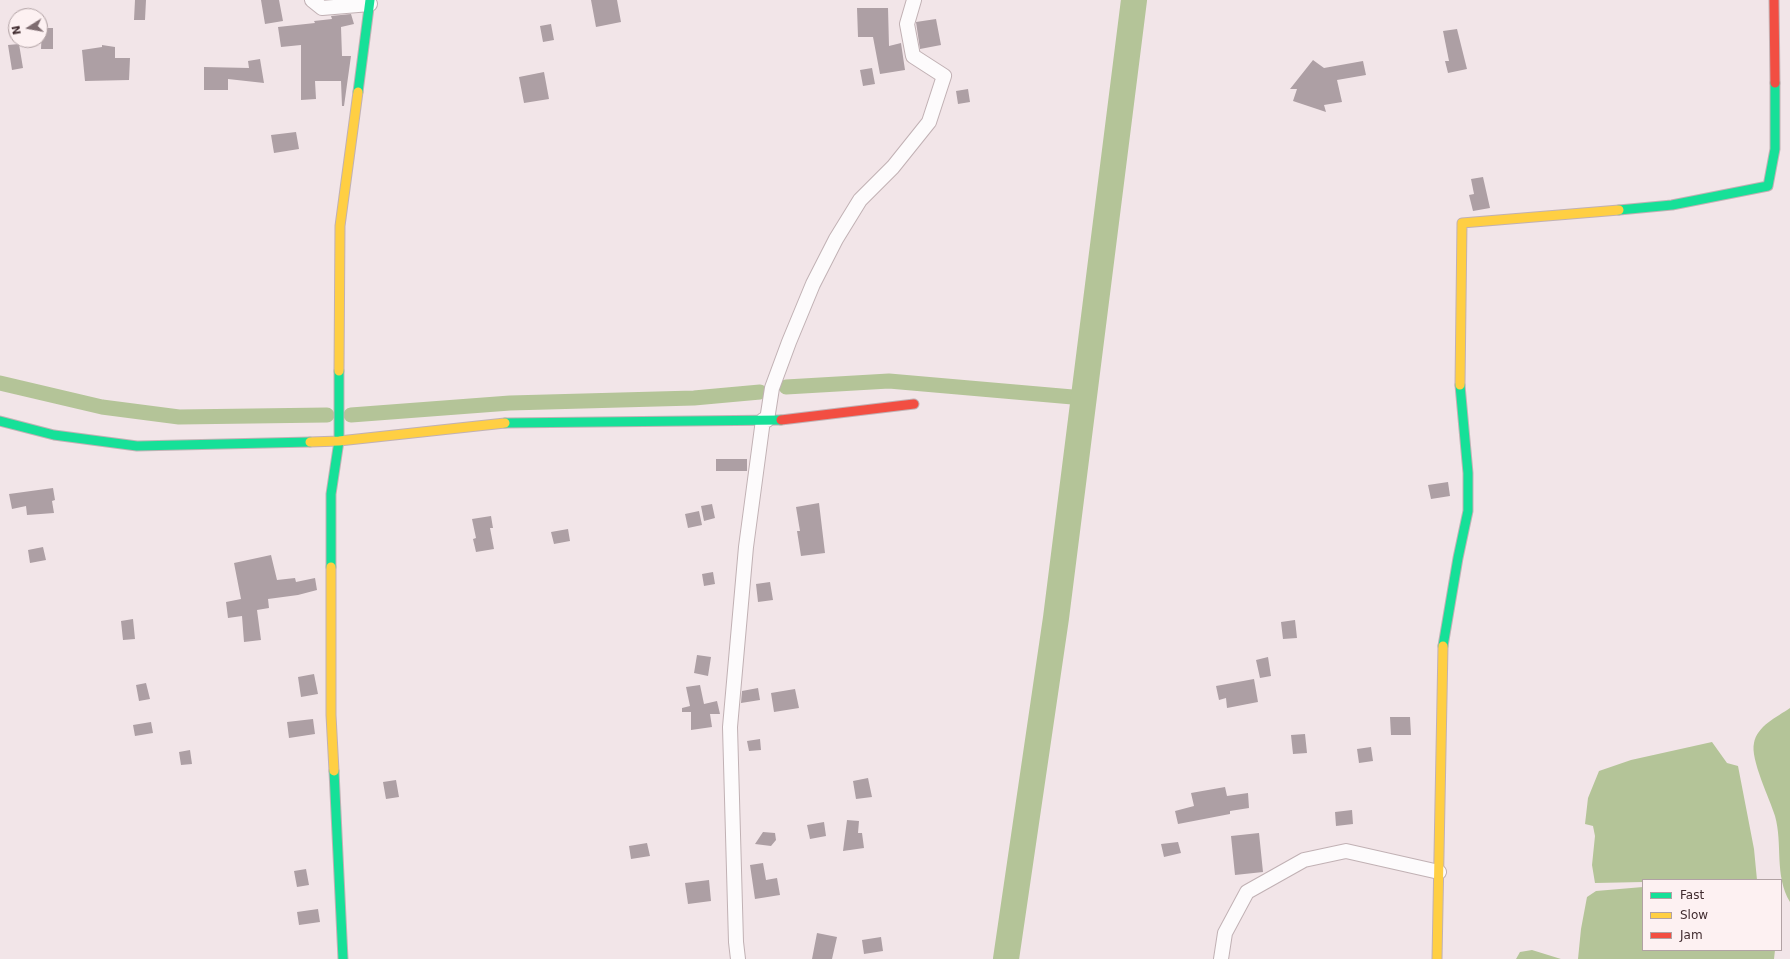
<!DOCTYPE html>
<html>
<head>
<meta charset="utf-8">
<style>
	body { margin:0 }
	#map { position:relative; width:1790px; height:959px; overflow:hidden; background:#f2e5e8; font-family:"DejaVu Sans",sans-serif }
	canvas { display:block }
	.legend { position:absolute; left:1642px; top:879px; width:140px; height:72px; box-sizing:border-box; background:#fdf1f2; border:1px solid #b1a2a4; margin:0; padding:5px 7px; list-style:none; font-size:12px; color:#402b2f }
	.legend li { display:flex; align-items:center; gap:8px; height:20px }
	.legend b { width:20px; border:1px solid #b1a2a4 }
	.north { position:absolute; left:8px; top:8px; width:40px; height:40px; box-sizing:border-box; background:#fdf1f2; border:1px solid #b1a2a4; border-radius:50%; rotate:259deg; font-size:11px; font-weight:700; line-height:16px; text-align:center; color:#402b2f }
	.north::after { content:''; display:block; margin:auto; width:14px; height:18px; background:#7e6c70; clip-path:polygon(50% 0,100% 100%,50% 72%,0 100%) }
</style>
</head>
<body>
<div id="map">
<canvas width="1790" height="959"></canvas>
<ul class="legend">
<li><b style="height:5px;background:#16e098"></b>Fast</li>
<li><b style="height:5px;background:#ffcf43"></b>Slow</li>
<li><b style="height:5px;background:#f24e42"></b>Jam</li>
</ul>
<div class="north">N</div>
</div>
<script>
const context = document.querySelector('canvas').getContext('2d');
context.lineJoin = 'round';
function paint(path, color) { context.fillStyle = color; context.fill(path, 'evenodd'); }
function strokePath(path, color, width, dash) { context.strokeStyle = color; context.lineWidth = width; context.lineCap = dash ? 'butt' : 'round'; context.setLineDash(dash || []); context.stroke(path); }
paint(new Path2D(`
	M1790 708V902C1774 875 1783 844 1775 816 1770 799 1750 759 1754 743 1757 726 1777 717 1790 708Z
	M1712 742 1727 763 1738 766 1754 849 1757 880H1643V882L1595 883 1592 865 1595 836 1593 826 1585 824 1588 798 1599 771 1631 760Z
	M1643 887V950H1775L1774 959H1578L1581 929 1587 897 1596 891Z
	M1532 950 1561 959H1516L1520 952Z`), '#b4c498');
strokePath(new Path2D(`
	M0 383 102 407 179 417 327 415
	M786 387 889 381 1084 398
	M351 415 510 403 694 398 760 392`), '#b4c498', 15);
strokePath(new Path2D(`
	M1006 959 1056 618 1134 0`), '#b4c498', 26);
paint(new Path2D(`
	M135 0H146L145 20H134Z
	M261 0H279L283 21 265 24Z
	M591 0H617L621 22 596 27Z
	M857 8H888L889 46 901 43 905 70 880 74 873 37H858Z
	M351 14 354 24 341 27 342 56H351L344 106H342L341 81H315L316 99 301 100V45L281 47 278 27 315 23 314 21 332 19 331 16Z
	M936 19 941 45 920 49 916 22Z
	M551 24 554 40 543 42 540 26Z
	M42 28H53V49H41Z
	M1457 29 1467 69 1448 73 1445 61H1449L1443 31Z
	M19 44 23 68 12 70 8 45Z
	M102 45 115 47V58H130L129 80 85 81 82 50 102 47Z
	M260 59 264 83 228 79V90H204V67L249 68 248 61Z
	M1313 60 1324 68 1363 61 1366 75 1337 80 1342 102 1324 105 1326 112 1293 101 1297 89H1290Z
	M872 68 875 84 863 86 860 70Z
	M544 72 549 99 524 103 519 77Z
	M968 89 970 102 958 104 956 91Z
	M296 132 299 149 274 153 271 135Z
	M1483 177 1490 208 1473 211 1469 195 1474 194 1471 179Z
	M716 459H747V471H716Z
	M1448 482 1450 496 1431 499 1428 485Z
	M53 488 55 500 52 501 54 513 27 515 26 506 12 509 9 494Z
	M819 503 825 553 801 556 797 531H800L796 507Z
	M712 504 715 518 704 521 701 506Z
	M699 511 702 525 688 528 685 514Z
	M491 516 493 528H490L494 549 476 552 473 539 476 538 472 519Z
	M568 529 570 541 554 544 551 532Z
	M43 547 46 560 30 563 28 550Z
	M271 555 277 580 295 578 296 582 315 578 317 590 298 595 268 599 269 608 257 610 261 640 244 642 242 616 228 618 226 602 241 599 234 563Z
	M713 572 715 584 704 586 702 574Z
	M770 582 773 600 758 602 756 584Z
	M133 619 135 639 123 640 121 621Z
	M1295 620 1297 638 1283 639 1281 622Z
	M697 655 711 657 708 676 694 673Z
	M1268 657 1271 676 1260 678 1256 660Z
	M314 674 318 694 301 697 298 677Z
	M1254 679 1258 702 1227 708 1226 698 1219 700 1216 686Z
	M146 683 150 699 139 701 136 685Z
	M700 685 704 704 717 701 720 714H710L712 727 691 730V712H682V708L690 706 686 687Z
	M758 688 760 700 741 703 742 691Z
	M795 689 799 708 774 712 771 693Z
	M1390 717H1410L1411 735H1391Z
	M313 719 315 734 289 738 287 722Z
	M151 722 153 733 135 736 133 725Z
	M1305 734 1307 753 1293 754 1291 735Z
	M760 739 761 750 749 751 747 741Z
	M1371 747 1373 761 1359 763 1357 749Z
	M190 750 192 764 181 765 179 752Z
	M868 778 872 797 856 799 853 781Z
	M396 780 399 797 386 799 383 782Z
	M1225 787 1227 796 1248 793 1249 808 1230 811V814L1178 824 1175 811 1194 806 1191 793Z
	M1352 810 1353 824 1336 826 1335 812Z
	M847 820 859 821 858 833H862L864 848 843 851Z
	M824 822 826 836 810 839 807 825Z
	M763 832 775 833 776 840 771 846 755 844Z
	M1259 833 1263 872 1235 875 1231 836Z
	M1178 842 1181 853 1164 857 1161 844Z
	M647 843 650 856 631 859 629 846Z
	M763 863 766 880 777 878 780 895 755 899 750 865Z
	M306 869 309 885 297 887 294 871Z
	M709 880 711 901 688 904 685 883Z
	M318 909 320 922 299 925 297 912Z
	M817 933 837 937 832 959H812Z
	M881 937 883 951 864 954 862 940Z`), '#ad9fa4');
const street = new Path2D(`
	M312 0 322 8 370 4
	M767 420 772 388 789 342 813 284 836 239 860 200 893 167 929 122 944 76 913 56 907 24 914 0
	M738 959 736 942 730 727 746 547 763 420
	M1221 959 1225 933 1247 892 1304 860 1346 851 1439 872`);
const fast = new Path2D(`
	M358 92 370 0
	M1619 210 1672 205 1768 186 1775 149V83
	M0 421 54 435 137 446 310 442
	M505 423 781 420
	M331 567V494L339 441V371
	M1443 646 1458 558 1468 511V473L1460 385
	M334 771 343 959`);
const slow = new Path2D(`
	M339 371 340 226 358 92
	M1460 385 1462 223 1619 210
	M310 442 339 441 505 423
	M331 567V715L334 771
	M1437 959 1443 646`);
const jam = new Path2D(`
	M1774 0 1775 83
	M781 420 914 404`);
strokePath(street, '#c1b1b4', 16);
strokePath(fast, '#c1b1b4', 11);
strokePath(slow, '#c1b1b4', 11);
strokePath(jam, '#c1b1b4', 11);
strokePath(street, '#fdfbfc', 14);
strokePath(fast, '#16e098', 9);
strokePath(slow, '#ffcf43', 9);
strokePath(jam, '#f24e42', 9);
</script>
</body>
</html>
